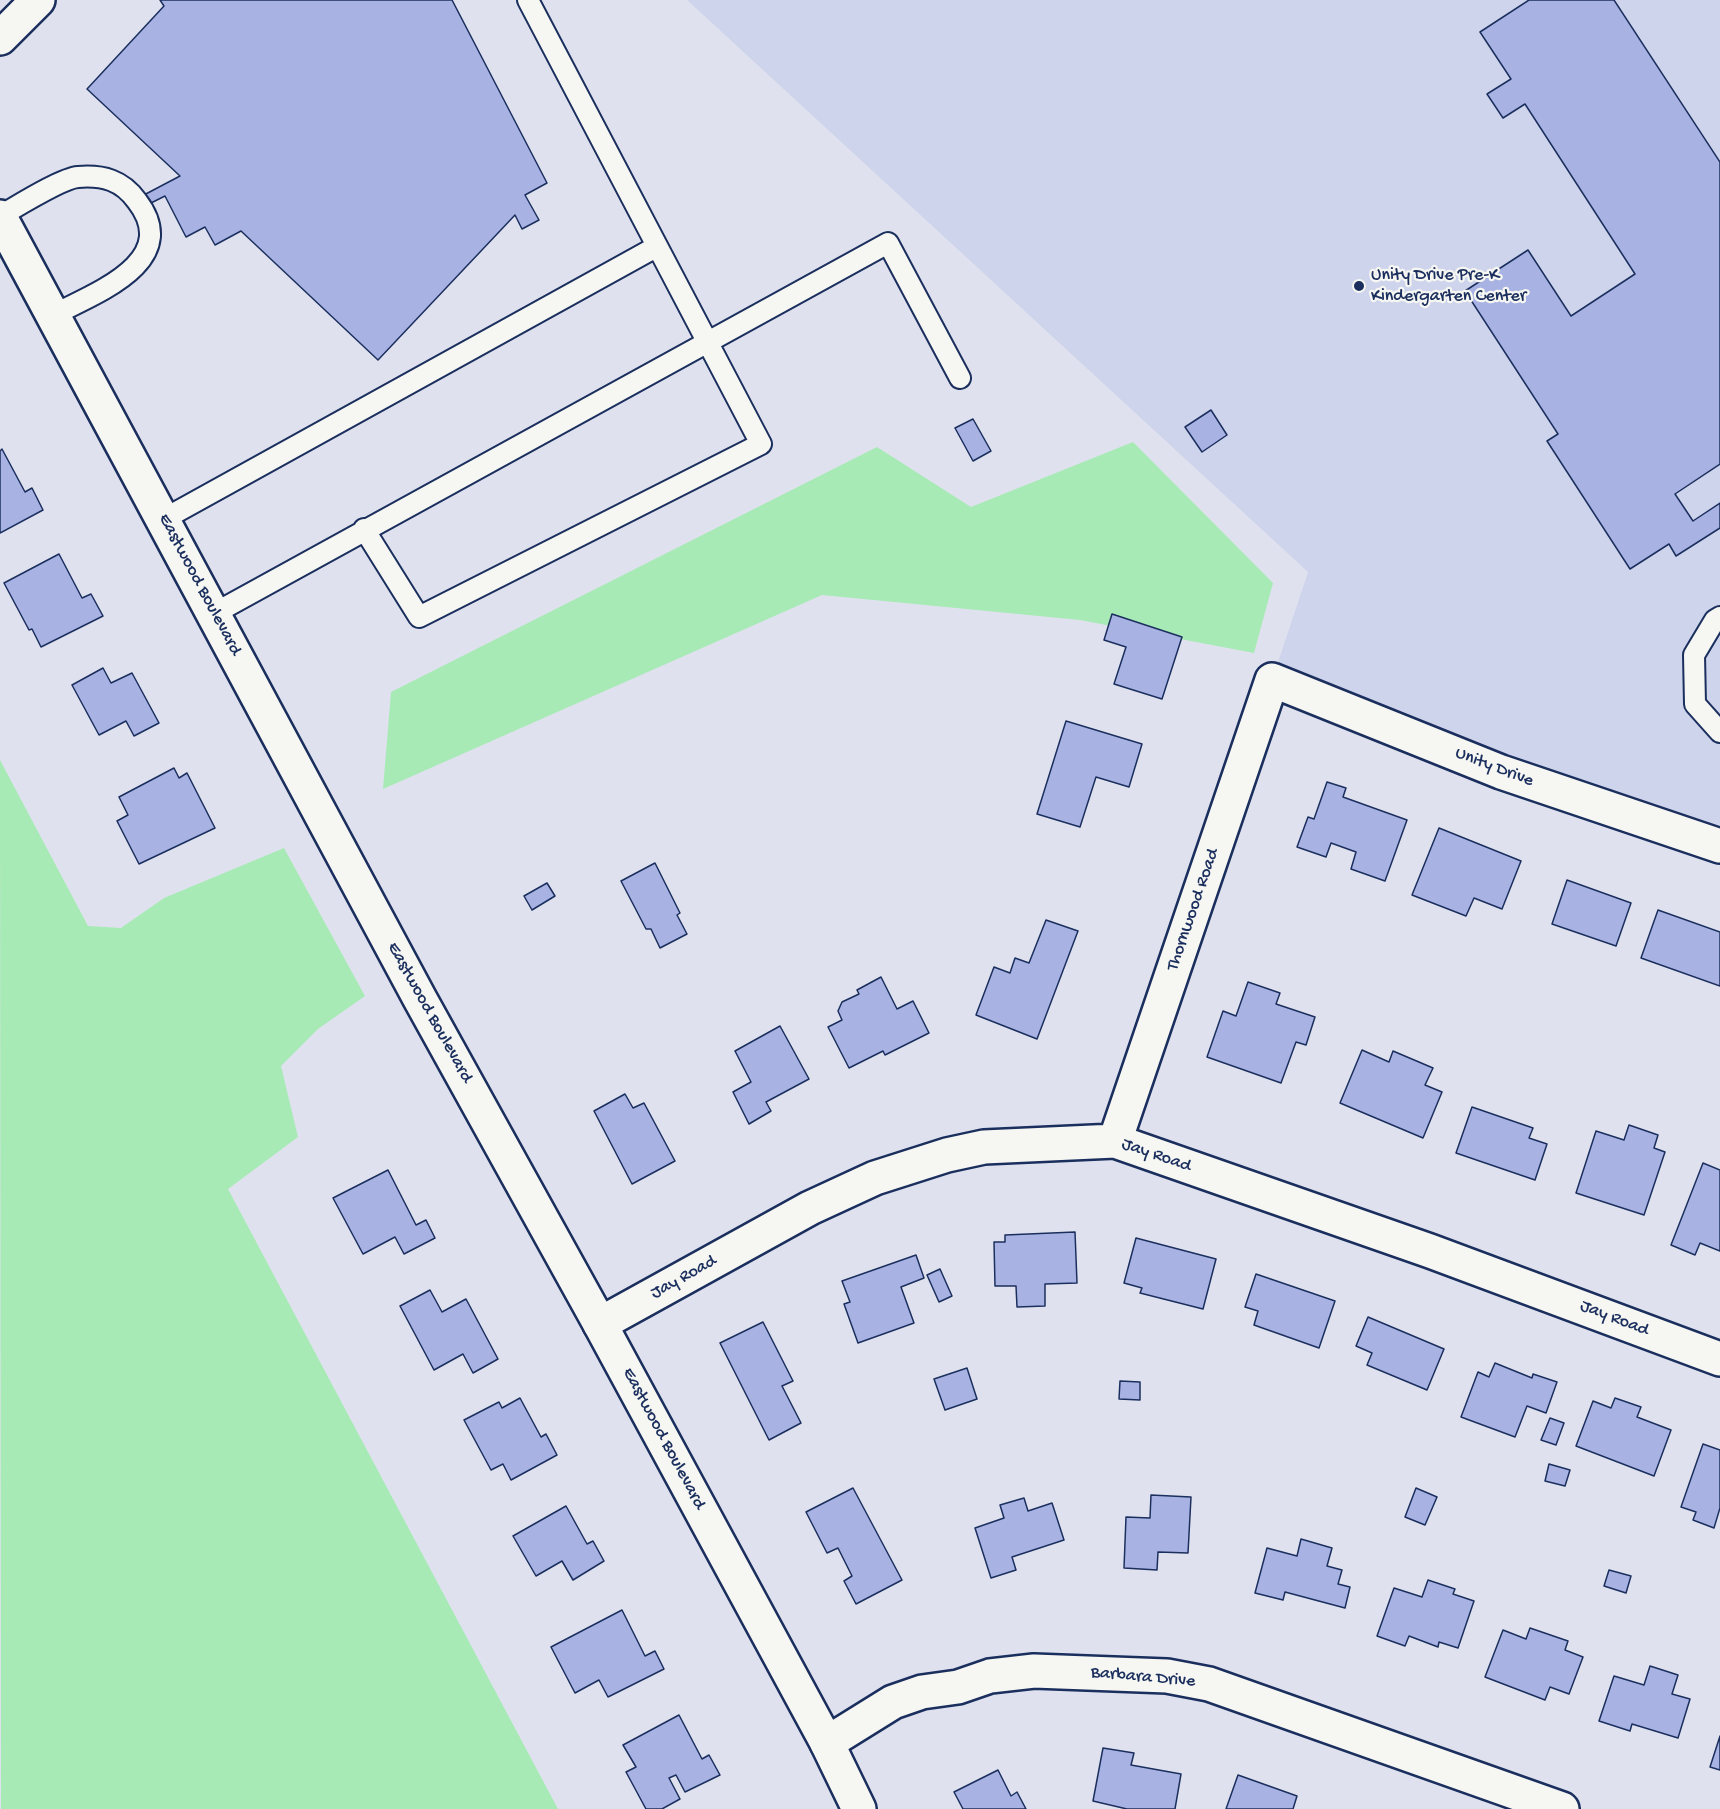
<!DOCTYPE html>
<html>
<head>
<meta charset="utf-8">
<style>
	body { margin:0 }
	canvas { display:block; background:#dfe2ee }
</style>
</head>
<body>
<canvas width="1720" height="1809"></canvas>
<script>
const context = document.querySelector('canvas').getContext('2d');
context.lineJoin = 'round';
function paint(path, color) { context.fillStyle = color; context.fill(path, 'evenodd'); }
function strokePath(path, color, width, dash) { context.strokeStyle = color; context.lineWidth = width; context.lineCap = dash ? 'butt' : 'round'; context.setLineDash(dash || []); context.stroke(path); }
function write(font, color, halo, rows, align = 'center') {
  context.font = font + ' "Gochi Hand",sans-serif'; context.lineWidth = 4.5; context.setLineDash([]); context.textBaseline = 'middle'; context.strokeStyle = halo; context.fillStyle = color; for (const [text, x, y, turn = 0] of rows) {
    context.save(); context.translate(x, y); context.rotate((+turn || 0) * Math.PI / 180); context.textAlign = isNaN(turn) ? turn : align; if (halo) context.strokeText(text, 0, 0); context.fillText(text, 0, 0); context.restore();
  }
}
paint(new Path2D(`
	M687 0H1720V846L1272 680 1308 572Z`), '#ced4eb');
paint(new Path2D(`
	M1133 442 1273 583 1254 653 1080 620 822 595 383 789 391 692 877 447 971 507Z
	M0 760 88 926 121 928 164 898 284 848 365 996 318 1029 281 1066 298 1137 228 1189 558 1809H1Z`), '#a7eab5');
const building = new Path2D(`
	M160 0H452L547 183 525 195 539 220 522 229 515 215 378 360 241 231 215 245 205 227 186 237 165 196 147 205 142 196 180 176 87 89 164 6Z
	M1529 0H1614L1720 162V464L1675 494 1693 521 1720 503V528L1676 556 1669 544 1630 569 1547 441 1558 434 1465 291 1528 250 1571 316 1635 274 1525 104 1503 118 1487 94 1511 79 1480 32Z
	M1211 410 1227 435 1202 452 1185 427Z
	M973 419 991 451 973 461 955 428Z
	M2 449 25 492 32 488 43 510 0 533V451Z
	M59 554 82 598 91 594 103 616 41 647 32 629 29 630 4 583Z
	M1112 614 1182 637 1162 699 1114 684 1126 647 1104 640Z
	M103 668 111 683 132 673 159 723 134 736 126 721 99 735 72 685Z
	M1066 721 1142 744 1129 787 1096 777 1080 827 1037 814Z
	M174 768 179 778 187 773 215 828 139 864 117 821 128 815 119 797Z
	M1327 782 1346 788 1343 797 1407 820 1385 881 1351 869 1356 852 1331 843 1326 857 1297 847 1308 817 1314 819Z
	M1439 828 1521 861 1502 909 1474 898 1466 916 1412 895Z
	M655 863 680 913 677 915 687 934 660 948 651 929H646L621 881Z
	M1567 880 1631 903 1616 946 1552 924Z
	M547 883 555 896 532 910 524 896Z
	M1658 910 1720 932V986L1641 958Z
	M1046 920 1078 931 1037 1039 976 1015 994 967 1010 973 1015 958 1029 963Z
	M881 977 897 1009 913 1001 929 1033 885 1055 883 1051 849 1068 828 1027 842 1020 838 1011 842 1002 859 994 857 990Z
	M1248 982 1280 993 1276 1004 1315 1017 1306 1045 1296 1042 1281 1083 1207 1057 1223 1011 1236 1016Z
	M780 1026 809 1079 766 1102 771 1111 749 1124 733 1092 751 1082 735 1051Z
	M1362 1050 1389 1062 1393 1051 1433 1068 1425 1085 1442 1092 1423 1138 1340 1103Z
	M625 1094 633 1108 644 1103 675 1161 632 1184 594 1111Z
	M1472 1107 1533 1128 1529 1138 1547 1144 1535 1180 1456 1153Z
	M1629 1125 1658 1135 1654 1148 1665 1152 1644 1215 1576 1193 1596 1131 1624 1140Z
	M1703 1163 1720 1170V1251L1700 1243 1695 1255 1671 1245Z
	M388 1170 416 1225 426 1220 435 1238 404 1254 395 1237 363 1254 333 1198Z
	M1075 1232 1077 1283 1045 1284V1306L1017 1307 1016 1286H995L994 1242H1005V1235Z
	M1136 1238 1216 1259 1203 1309 1140 1293 1142 1288 1124 1283Z
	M916 1255 924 1278 901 1287 914 1323 858 1343 844 1304 850 1302 842 1281Z
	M940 1269 952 1296 939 1302 927 1275Z
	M1256 1274 1335 1301 1319 1348 1254 1325 1258 1311 1245 1307Z
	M430 1290 442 1312 466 1299 498 1359 473 1373 463 1354 434 1370 400 1306Z
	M1368 1317 1444 1349 1427 1390 1367 1365 1372 1353 1356 1346Z
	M763 1322 793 1381 782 1386 801 1423 769 1440 720 1343Z
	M1495 1363 1532 1378 1533 1374 1557 1382 1546 1413 1527 1406 1515 1437 1461 1417 1478 1372 1489 1377Z
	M967 1368 977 1399 945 1410 934 1379Z
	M1120 1381 1140 1382V1400L1119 1399Z
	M520 1398 541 1437 546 1434 557 1455 511 1480 503 1464 491 1470 464 1420 499 1402 502 1408Z
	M1615 1398 1641 1407 1637 1417 1671 1430 1654 1476 1576 1446 1593 1401 1611 1408Z
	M1550 1418 1564 1423 1556 1445 1541 1440Z
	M1703 1444 1720 1450V1508L1714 1528 1693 1520 1696 1512 1681 1507Z
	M1549 1464 1570 1470 1565 1486 1545 1481Z
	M853 1488 902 1580 856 1604 844 1581 852 1576 838 1548 827 1553 806 1512Z
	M1416 1488 1437 1497 1425 1525 1405 1517Z
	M1151 1495 1191 1497 1188 1553 1158 1552 1157 1570 1124 1568 1126 1517 1150 1518Z
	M1024 1498 1028 1511 1052 1503 1064 1540 1012 1557 1016 1570 991 1578 975 1528 1004 1518 1000 1505Z
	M566 1506 587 1544 593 1541 604 1561 573 1580 562 1561 536 1576 513 1536Z
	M1301 1539 1332 1548 1327 1566 1342 1570 1338 1584 1350 1587 1345 1608 1285 1592 1283 1600 1255 1593 1267 1548 1297 1556Z
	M1609 1570 1631 1576 1626 1593 1604 1586Z
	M1428 1580 1455 1589 1453 1594 1474 1601 1458 1648 1439 1642 1438 1647 1409 1636 1405 1646 1377 1636 1394 1588 1422 1597Z
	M622 1610 645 1656 655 1651 664 1669 608 1697 599 1680 575 1693 551 1647Z
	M1530 1628 1568 1641 1565 1650 1583 1657 1569 1694 1550 1687 1545 1700 1485 1677 1503 1630 1526 1639Z
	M1650 1666 1678 1675 1672 1694 1690 1699 1678 1738 1632 1724 1630 1731 1599 1721 1614 1676 1644 1685Z
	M679 1715 702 1759 709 1755 720 1775 685 1792 676 1775 669 1778 680 1799 662 1809H646L626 1772 636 1767 623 1745Z
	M1720 1736V1770L1710 1767Z
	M1103 1748 1134 1753 1131 1765 1181 1774 1175 1809H1127L1093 1801Z
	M998 1770 1011 1796 1017 1792 1026 1809H963L954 1792Z
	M1238 1775 1297 1796 1293 1809H1226Z`);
paint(building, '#a8b3e3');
strokePath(building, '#1b2f5e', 1.5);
const lane = new Path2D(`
	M0 216C16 207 62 178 78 177 103 175 122 180 137 201 183 261 96 293 53 315
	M164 519 656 247
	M364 529 419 617 761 444 528 0
	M215 613 888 243 960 378
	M1720 617 1715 620 1694 655 1695 704 1720 732`);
const street = new Path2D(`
	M0 38 38 0
	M1115 1141 1272 680 1501 772 1720 846
	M600 1324 810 1208 875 1178 947 1155 984 1147 1115 1141 1430 1251 1720 1359
	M827 1743 893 1702 922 1692 958 1687 990 1676 1034 1671 1167 1676 1209 1684 1562 1809`);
const secondary = new Path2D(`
	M0 217 420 999 600 1324 827 1743 859 1809`);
strokePath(lane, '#1b2f5e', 24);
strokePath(street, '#1b2f5e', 38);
strokePath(secondary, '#1b2f5e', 38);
strokePath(lane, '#f6f6f2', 20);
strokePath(street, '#f6f6f2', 33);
strokePath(secondary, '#f6f6f2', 33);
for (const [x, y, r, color] of [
	[1359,286,6,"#1b2f5e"]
]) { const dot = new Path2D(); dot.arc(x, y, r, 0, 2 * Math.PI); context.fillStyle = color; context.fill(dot); strokePath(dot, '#f6f6f2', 2); }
write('18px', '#1b2f5e', '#f6f6f2', [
	["Unity Drive Pre-K",1371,276],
	["Kindergarten Center",1371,297]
], 'left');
write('18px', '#1b2f5e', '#f6f6f2', [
	["Eastwood Boulevard",199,585,62],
	["Unity Drive",1494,768,21],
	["Thornwood Road",1194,910,-71],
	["Eastwood Boulevard",429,1013,61],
	["Jay Road",1156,1156,19],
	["Jay Road",684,1278,-29],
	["Jay Road",1614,1319,21],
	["Eastwood Boulevard",663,1439,62],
	["Barbara Drive",1143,1678,5]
]);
</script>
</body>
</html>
